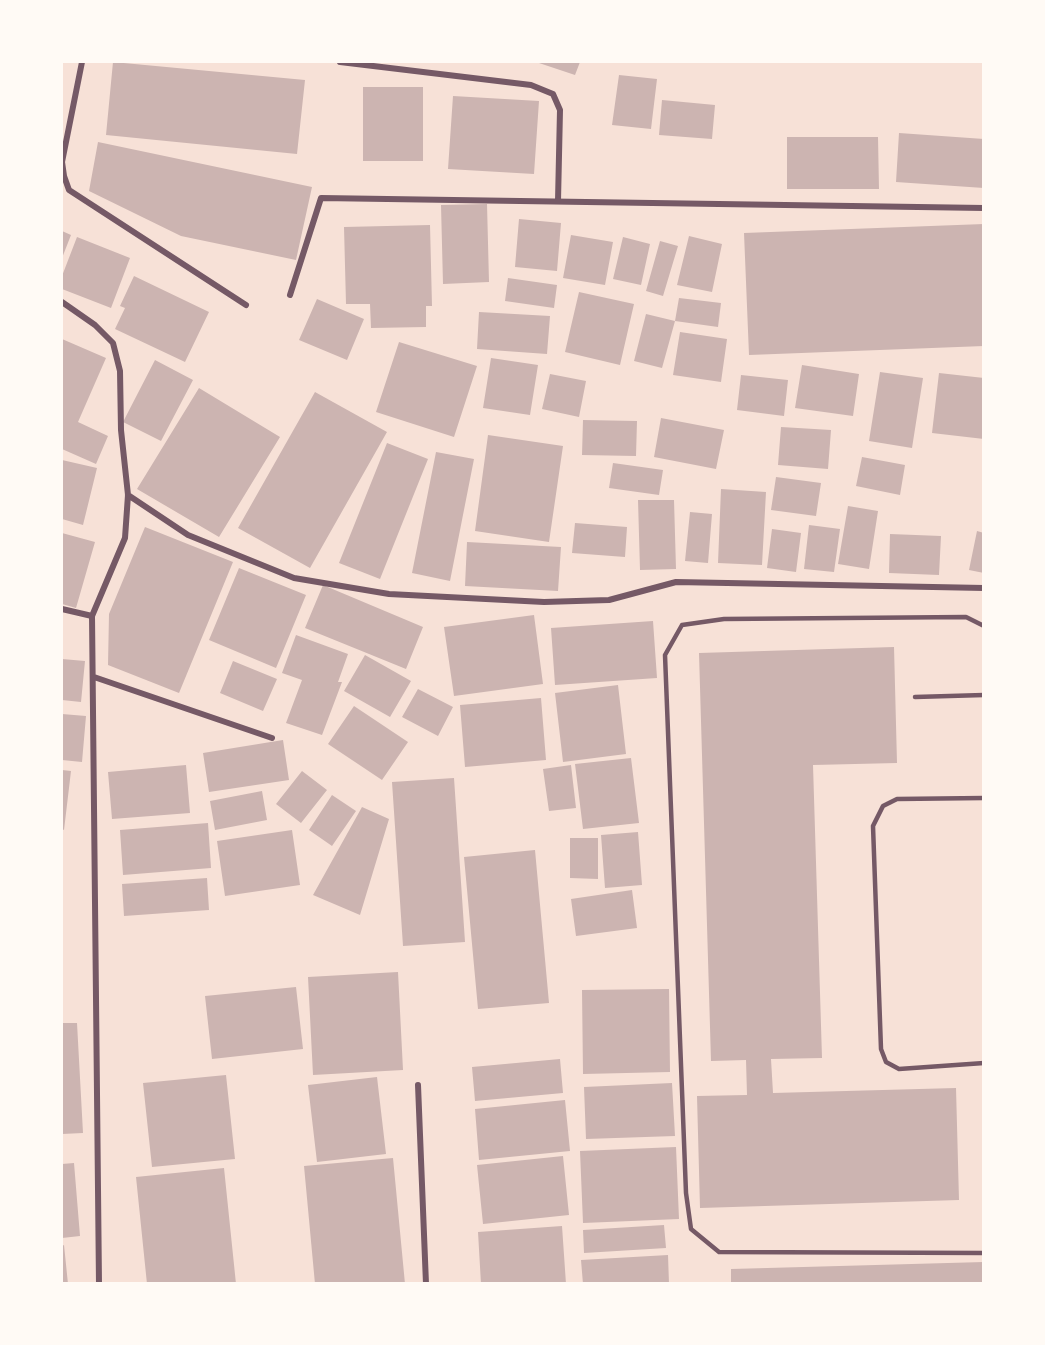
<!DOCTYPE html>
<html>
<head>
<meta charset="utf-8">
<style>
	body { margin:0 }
	#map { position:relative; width:1045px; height:1345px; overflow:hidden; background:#f7e1d7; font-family:Bitter,serif }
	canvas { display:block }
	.frame { position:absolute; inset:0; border:63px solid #fffaf5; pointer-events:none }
</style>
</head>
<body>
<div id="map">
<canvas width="1045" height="1345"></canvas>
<div class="frame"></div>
</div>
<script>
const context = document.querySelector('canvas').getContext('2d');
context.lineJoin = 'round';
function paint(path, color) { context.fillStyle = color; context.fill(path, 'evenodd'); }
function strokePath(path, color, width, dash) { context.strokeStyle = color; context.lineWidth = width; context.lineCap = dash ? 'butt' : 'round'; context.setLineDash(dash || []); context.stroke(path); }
paint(new Path2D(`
	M113 62 305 80 297 154 106 135Z
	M536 62H580L575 75Z
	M619 75 657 79 651 129 612 125Z
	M363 87H423V161H363Z
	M453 96 539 101 534 174 448 169Z
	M662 100 715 105 712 139 659 135Z
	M899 133 984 139V188L896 182Z
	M787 137H878L879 189H787Z
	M98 142 312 187 296 260 181 236 89 191Z
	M487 204 489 282 443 284 441 205Z
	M519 219 561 223 557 271 515 267Z
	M984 224V346L749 355 744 233Z
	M430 225 432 306H426V327L371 328 370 304H346L344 227Z
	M62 231 71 235 62 258Z
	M571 235 613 242 605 285 563 278Z
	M689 236 722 244 712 292 677 285Z
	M77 237 130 258 111 308 62 289V276Z
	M623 237 650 244 641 285 613 279Z
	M660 241 678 246 663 296 646 291Z
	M134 276 209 312 185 362 115 329 125 308 120 306Z
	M508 278 557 285 554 308 505 301Z
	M579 292 634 304 620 365 565 352Z
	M679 298 721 303 718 327 675 321Z
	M317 299 364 319 347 360 299 340Z
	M479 312 550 316 547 354 477 349Z
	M646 314 675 321 662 368 634 361Z
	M680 332 727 339 721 382 673 375Z
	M62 339 106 358 78 422 108 436 96 464 62 449Z
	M399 342 477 366 454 437 376 412Z
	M491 358 538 365 530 415 483 408Z
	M155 360 193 380 161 441 123 422Z
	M802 365 859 374 853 416 795 408Z
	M880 372 923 378 912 448 869 441Z
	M939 373 984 378V439L932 433Z
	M550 374 586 381 579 417 542 409Z
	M741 375 788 380 784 416 737 410Z
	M199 388 280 437 219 537 137 489Z
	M315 392 387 432 310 568 238 528Z
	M661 418 724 430 716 469 654 457Z
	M583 420 637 421 636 456 582 455Z
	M781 427 831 430 828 469 778 465Z
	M488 435 563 446 549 542 475 531Z
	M387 443 428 459 380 579 339 563Z
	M436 452 474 459 450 581 412 573Z
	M862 457 905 465 900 495 856 486Z
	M62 460 97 468 83 525 62 519Z
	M613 463 663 470 659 495 609 488Z
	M776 477 821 483 816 516 771 510Z
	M721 489 766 492 762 565 718 563Z
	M638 500H674L676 569 640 570Z
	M848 506 878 511 869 569 838 564Z
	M690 512 712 514 708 563 685 561Z
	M575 523 627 527 625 557 572 553Z
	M809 525 840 529 834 572 804 569Z
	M145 527 233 562 179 693 108 665 109 614Z
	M772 529 801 533 796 572 767 568Z
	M977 531 984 533V573L969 570Z
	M62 533 95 542 76 608 62 604Z
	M890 534 941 536 939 575 889 573Z
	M467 542 561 547 558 591 465 586Z
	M239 568 306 595 276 668 209 640Z
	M323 585 423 627 406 669 305 628Z
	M534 615 543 684 454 696 444 627Z
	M653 621 657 678 555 685 551 628Z
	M296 635 348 654 338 682H342L322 735 286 723 302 680 282 673Z
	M894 647 897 763 813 765 822 1058 771 1059 773 1093 956 1088 959 1200 700 1208 697 1096 747 1095 746 1060 711 1061 699 653Z
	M365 655 411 681 390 717 344 691Z
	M62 659 85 661 81 702 62 700Z
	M233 661 277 679 263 711 220 693Z
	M618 685 626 754 563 762 555 693Z
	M418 689 453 707 438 736 402 717Z
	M541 698 546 760 465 767 460 705Z
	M354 706 408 742 382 780 328 744Z
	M62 714 86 716 82 762 62 760Z
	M283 740 289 780 209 792 203 753Z
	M631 758 639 823 583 829 575 764Z
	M186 765 190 813 112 819 108 772Z
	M571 765 576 808 549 811 543 769Z
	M62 770 71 771 64 830 62 829Z
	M302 771 327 790 301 823 276 804Z
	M454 778 465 942 403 946 392 782Z
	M262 791 267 820 215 830 210 801Z
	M332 795 356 811 332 846 309 830Z
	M362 807 389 819 360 915 313 895Z
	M208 823 211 868 123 875 120 830Z
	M292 830 300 885 225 896 217 841Z
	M638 832 642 885 605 888 601 835Z
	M570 838H598V879L570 878Z
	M535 850 549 1003 478 1009 464 857Z
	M207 878 209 910 124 916 122 884Z
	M632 890 637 928 576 936 571 899Z
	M398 972 403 1070 313 1075 308 977Z
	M296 987 303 1049 212 1059 205 996Z
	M669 989 670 1072 583 1074 582 990Z
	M62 1023H77L83 1133 62 1134Z
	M560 1059 563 1093 475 1101 472 1067Z
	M226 1075 235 1159 152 1167 143 1083Z
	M377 1077 386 1154 317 1162 308 1085Z
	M672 1083 675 1136 586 1139 584 1087Z
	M565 1100 570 1151 479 1160 475 1109Z
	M676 1147 679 1219 583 1223 580 1151Z
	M563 1156 569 1215 483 1224 477 1165Z
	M393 1158 405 1284H315L304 1166Z
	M74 1163 80 1236 62 1238V1164Z
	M224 1168 236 1284H147L136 1177Z
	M664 1225 666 1248 584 1253 583 1230Z
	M562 1226 566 1284H481L478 1232Z
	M64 1245 68 1284H62V1246Z
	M668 1255 669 1284H583L581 1260Z
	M984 1262V1284H731V1269Z`), '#ccb4b1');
strokePath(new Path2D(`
	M984 626 966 617 724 619 682 625 665 655 686 1193 691 1229 719 1252 984 1253
	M915 697 984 695
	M984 798 897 799 883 806 873 826 881 1049 886 1062 899 1069 984 1063`), '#755966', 4.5);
strokePath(new Path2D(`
	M82 62 62 162 64 176 69 190 246 305
	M340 62 531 85 553 94 560 110 558 201
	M290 295 321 198 984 208
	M62 302 95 325 113 343 120 371 121 430 128 495 125 538 92 616 99 1284
	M128 495 188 535 294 578 389 594 544 602 609 600 676 582 984 588
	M62 609 92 616
	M94 677 272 738
	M418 1085 426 1284`), '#755966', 6);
</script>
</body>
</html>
